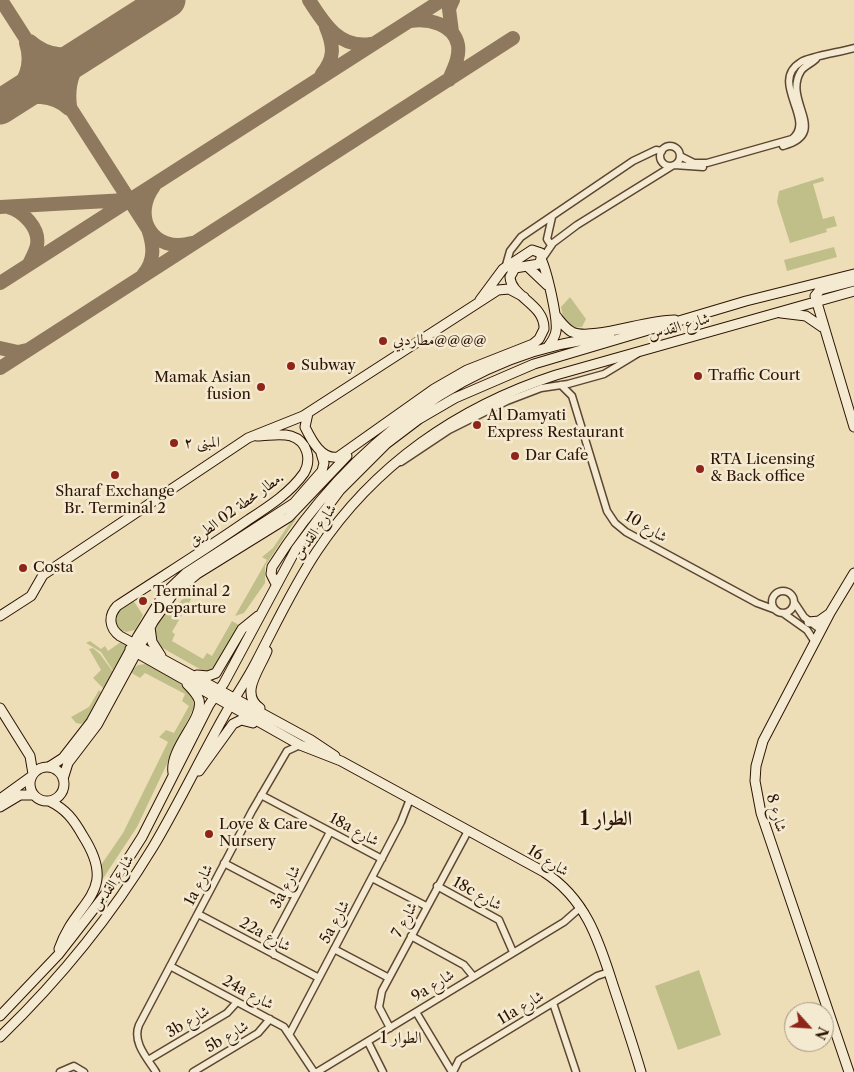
<!DOCTYPE html>
<html>
<head>
<meta charset="utf-8">
<style>
	body { margin:0 }
	#map { position:relative; width:854px; height:1072px; overflow:hidden; background:#eedeb8; font-family:"Libre Caslon Text",serif }
	canvas { display:block }
	.north { position:absolute; left:784px; top:1002px; width:50px; height:50px; box-sizing:border-box; background:#f4ead1; border:1px solid #a4947f; border-radius:50%; rotate:116deg; font-size:14px; font-weight:700; line-height:20px; text-align:center; color:#2d1404 }
	.north::after { content:''; display:block; margin:auto; width:18px; height:22px; background:#8f2418; clip-path:polygon(50% 0,100% 100%,50% 72%,0 100%) }
</style>
</head>
<body>
<div id="map">
<canvas width="854" height="1072"></canvas>
<div class="north">N</div>
</div>
<script>
const context = document.querySelector('canvas').getContext('2d');
context.lineJoin = 'round';
function paint(path, color) { context.fillStyle = color; context.fill(path, 'evenodd'); }
function strokePath(path, color, width, dash) { context.strokeStyle = color; context.lineWidth = width; context.lineCap = dash ? 'butt' : 'round'; context.setLineDash(dash || []); context.stroke(path); }
function write(font, color, halo, rows, align = 'center') {
  context.font = font + ' "Libre Caslon Text",Amiri,serif'; context.lineWidth = 5; context.setLineDash([]); context.textBaseline = 'middle'; context.strokeStyle = halo; context.fillStyle = color; for (const [text, x, y, turn = 0] of rows) {
    context.save(); context.translate(x, y); context.rotate((+turn || 0) * Math.PI / 180); context.textAlign = isNaN(turn) ? turn : align; if (halo) context.strokeText(text, 0, 0); context.fillText(text, 0, 0); context.restore();
  }
}
paint(new Path2D(`
	M823 177 824 181 813 184 823 219 834 216 837 226 826 229 827 232 790 243 777 202 779 191Z
	M834 247 837 257 787 271 784 260Z
	M570 297 586 319 582 327 574 328 563 317 561 307Z
	M294 517 296 519 265 566V583L244 613 235 616 267 560 262 557 273 548Z
	M196 588 197 589 172 632 175 634 172 641 203 659 207 653 212 656 232 621 239 625 216 666 205 672 159 646 154 630 162 617Z
	M133 600 143 615 135 630 126 632C102 623 121 608 133 600Z
	M90 641 101 649 105 646 108 651 122 641 128 644 114 672 101 652 86 643Z
	M93 648 100 654 114 673 105 690 93 678 101 670 89 649Z
	M146 664C163 673 194 686 194 707L137 827 100 883 101 865 123 833 168 742 159 737 166 730 174 733 189 706 182 701 185 694 145 673 140 678 130 672 138 665Z
	M99 690 101 692 88 719 81 724 76 723 71 717 89 707Z
	M699 970 721 1035 678 1050 655 986Z`), '#c0bf8a');
strokePath(new Path2D(`
	M1 0 148 229C154 246 155 261 143 275
	M309 0C324 24 340 49 371 44
	M410 21C428 18 454 24 458 45 460 58 453 69 449 80
	M452 32 449 9 453 0
	M30 41C49 58 69 57 92 48 74 65 67 82 70 106
	M26 43C34 67 23 82 10 101 32 96 51 93 69 109
	M322 74C335 58 334 46 326 27
	M154 186C131 217 153 254 192 243
	M0 207 126 200
	M8 207C23 211 40 228 37 245 36 251 32 258 29 264
	M0 283 442 0
	M0 348 18 352 27 350
	M0 368 513 38`), '#8e795e', 14);
strokePath(new Path2D(`
	M0 107 168 0`), '#8e795e', 35);
const street = new Path2D(`
	M783 146C831 133 782 101 801 71 804 66 811 64 816 59
	M660 156a10 10 0 1 1 20 0a10 10 0 1 1-20 0Z
	M680 156 694 163H707L792 139C817 120 768 82 801 62 811 56 841 52 854 48
	M674 165 703 167
	M551 245 547 239 552 217
	M542 259 553 243 577 225 672 166
	M506 265 510 251 521 237 633 161 656 150 662 151
	M561 385 572 396 607 511 615 523 626 532 757 603 776 610
	M401 462 449 430 507 401 541 388 568 384 604 374 637 354
	M772 602a11 11 0 1 1 22 0a11 11 0 1 1-22 0Z
	M794 602 804 617 821 630
	M783 613 807 630 815 642
	M261 795 382 859
	M224 863 283 894H296
	M372 878 426 906
	M437 886 499 920 513 952
	M198 914 319 978
	M411 936 464 965 473 976
	M334 949 389 978
	M274 955 271 947 273 939 330 832
	M170 966 284 1027 314 1072
	M553 1003 576 1072
	M416 1012 452 1072
	M390 1028 379 1007 382 991 468 831
	M290 1033 401 822 410 799
	M368 1042 383 1072
	M148 1060 227 1013 237 1002
	M60 1072 74 1066 84 1072
	M156 1072C147 1058 132 1042 139 1025L252 811 287 751 300 745
	M193 1072 258 1033 270 1019
	M317 1072 564 922 581 907
	M453 1072 459 1060 597 976 609 972`);
const secondary = new Path2D(`
	M541 259C547 271 558 319 556 331 555 338 551 343 547 348
	M527 266 547 285
	M854 281 820 290 815 296 854 427
	M781 313 806 316 822 327
	M556 316C561 322 565 328 572 332 592 341 648 319 675 320
	M308 413 305 427C311 439 321 460 338 457L434 389 467 370 533 344 539 339 544 329C545 304 511 297 510 277L515 268 539 264 541 259V253L532 250 503 269 480 300
	M257 436C268 436 280 433 291 436 307 441 312 459 304 473 290 493 268 507 248 520 205 550 161 577 117 606 108 616 109 628 120 636L311 740 335 756
	M276 584 271 574 272 567C346 450 467 348 610 337
	M0 616 31 596 43 575 248 438 303 416 498 290 509 289 524 297
	M809 622 819 621 829 614
	M150 627 152 642 161 656
	M130 649 300 745 341 761 544 872C588 900 600 945 615 991 624 1018 633 1045 641 1072
	M197 675 208 676 216 673 242 629 258 616
	M0 708 30 756 33 774
	M260 708C239 694 260 669 267 651
	M49 767 63 758 91 722 138 636 164 594 186 573 294 503 322 471 324 463 321 453
	M30 784a17 17 0 1 1 34 0a17 17 0 1 1-34 0Z
	M199 771 233 724 241 720 253 723
	M173 773C169 748 204 719 199 700 197 694 192 689 187 684
	M63 779 68 763 97 725 153 622 173 594 197 574 289 517 347 456
	M0 799 32 776
	M49 801C66 809 74 820 83 836 120 894 75 900 59 949
	M0 807 20 795H34
	M0 1016 58 955 107 892 142 837 209 705 224 683 296 549 340 490 386 444 419 419 455 398 534 364 746 301 854 274
	M0 1037C59 980 110 918 153 847 178 805 199 761 223 718 233 700 245 683 255 664 275 626 293 587 317 551 374 465 458 407 556 375L854 291
	M849 1072 761 813 755 781 756 766 763 741 830 613 854 573`);
strokePath(street, '#5d4631', 9);
strokePath(secondary, '#2d1404', 11);
strokePath(street, '#f4ead1', 6);
strokePath(secondary, '#f4ead1', 9);
for (const [x, y, r, color] of [
	[383,341,5,"#8f2418"],
	[291,366,5,"#8f2418"],
	[698,376,5,"#8f2418"],
	[261,387,5,"#8f2418"],
	[477,425,5,"#8f2418"],
	[174,443,5,"#8f2418"],
	[515,456,5,"#8f2418"],
	[700,469,5,"#8f2418"],
	[115,475,5,"#8f2418"],
	[23,568,5,"#8f2418"],
	[143,601,5,"#8f2418"],
	[209,834,5,"#8f2418"]
]) { const dot = new Path2D(); dot.arc(x, y, r, 0, 2 * Math.PI); context.fillStyle = color; context.fill(dot); strokePath(dot, '#f4ead1', 2); }
write('15px', '#2d1404', '#f4ead1', [
	["شارع القدس",679,327,-16],
	["مطار محطة 02 الطريق.",236,509,-36],
	["شارع 10",646,527,31],
	["شارع القدس",315,532,-55],
	["شارع 8",776,813,74],
	["18a شارع",354,830,28],
	["شارع 16",548,861,32],
	["شارع القدس",113,883,-56],
	["1a شارع",199,885,-62],
	["3a شارع",286,887,-62],
	["18c شارع",477,894,29],
	["شارع 7",405,920,-62],
	["5a شارع",335,922,-62],
	["22a شارع",265,935,28],
	["9a شارع",433,986,-32],
	["24a شارع",248,993,28],
	["11a شارع",521,1008,-31],
	["3b شارع",188,1022,-31],
	["5b شارع",227,1037,-31]
]);
write('15px', '#2d1404', '#f4ead1', [
	["مطاردبي@@@@",393,341],
	["Subway",301,366],
	["Traffic Court",708,376],
	["Mamak Asian",251,378,"right"],
	["fusion",251,395,"right"],
	["Al Damyati",487,416],
	["Express Restaurant",487,433],
	["المبنى ٢",184,443],
	["Dar Cafe",525,456],
	["RTA Licensing",710,460],
	["& Back office",710,477],
	["Sharaf Exchange",115,492,"center"],
	["Br. Terminal 2",115,509,"center"],
	["Costa",33,568],
	["Terminal 2",153,592],
	["Departure",153,609],
	["Love & Care",219,825],
	["Nursery",219,842]
], 'left');
write('16px', '#2d1404', '#f4ead1', [
	["الطوار 1",401,1038]
]);
write('bold 20px', '#2d1404', '#f4ead1', [
	["الطوار 1",606,819]
]);
</script>
</body>
</html>
